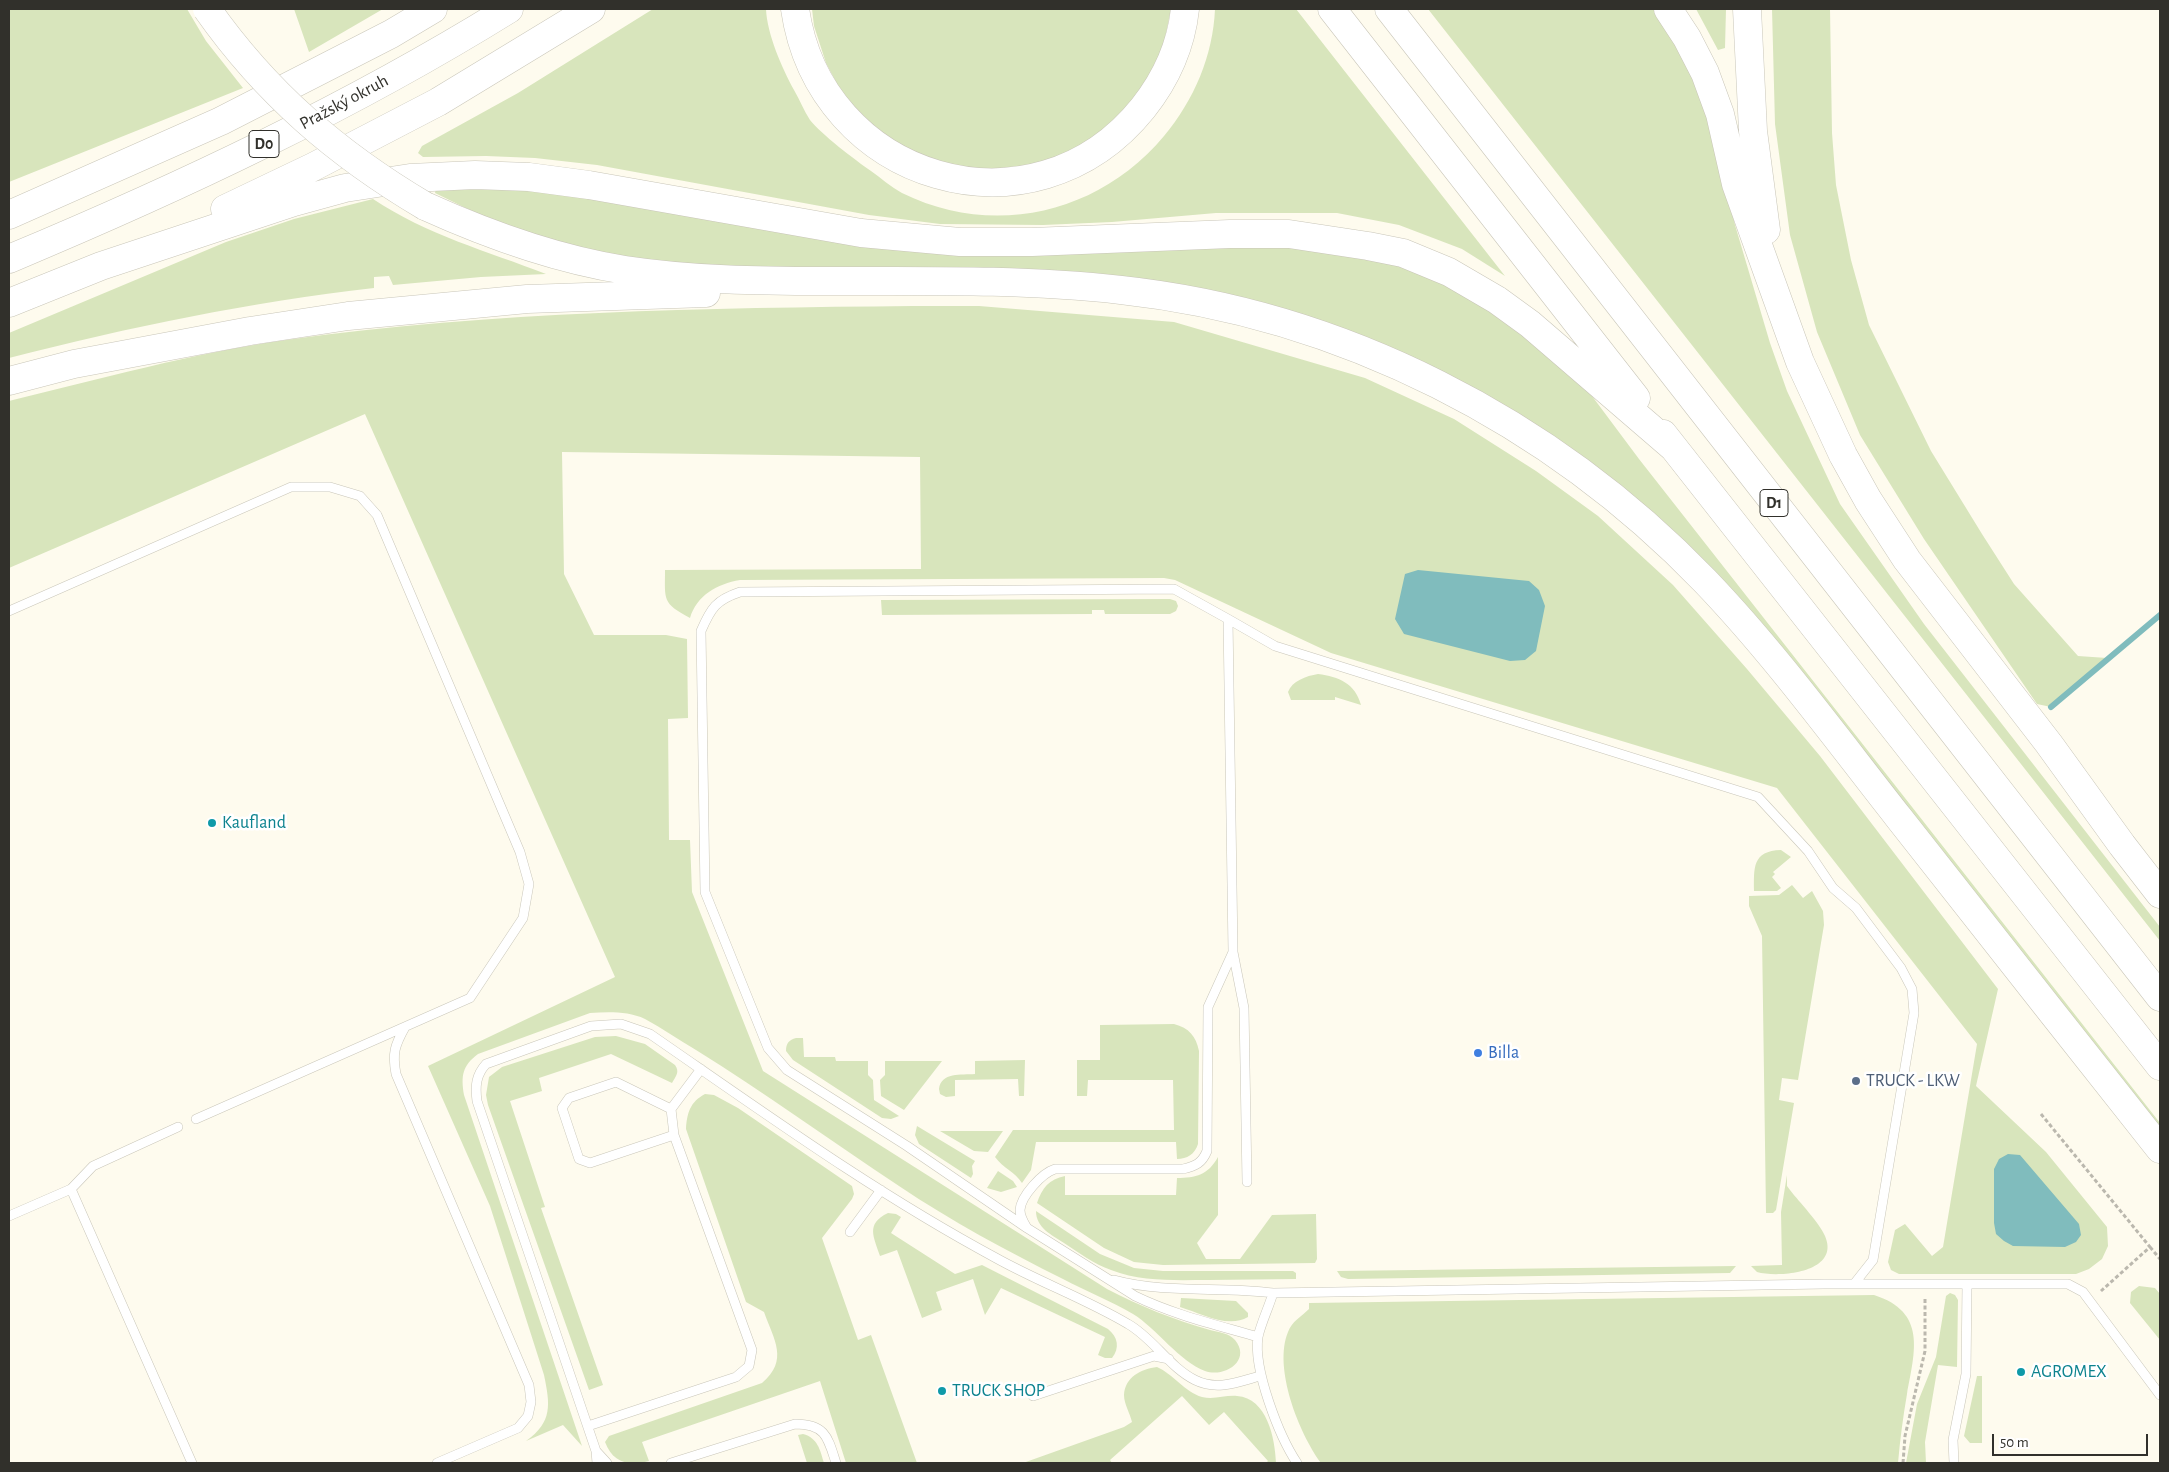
<!DOCTYPE html>
<html>
<head>
<meta charset="utf-8">
<style>
	body { margin:0 }
	#map { position:relative; width:2169px; height:1472px; overflow:hidden; background:#fefbee; font-family:"Alegreya Sans",sans-serif }
	canvas { display:block }
	.frame { position:absolute; inset:0; border:10px solid #31302b; pointer-events:none }
	.scale { position:absolute; left:1992px; top:1434px; width:156px; height:22px; box-sizing:border-box; border:2px solid #31302b; border-top:0; padding-left:6px; font-size:15px; line-height:18px; white-space:nowrap; color:#31302b; -webkit-text-stroke:4px #fff; paint-order:stroke }
</style>
</head>
<body>
<div id="map">
<canvas width="2169" height="1472"></canvas>
<div class="frame"></div>
<div class="scale">50 m</div>
</div>
<script>
const context = document.querySelector('canvas').getContext('2d');
context.lineJoin = 'round';
function paint(path, color) { context.fillStyle = color; context.fill(path, 'evenodd'); }
function strokePath(path, color, width, dash) { context.strokeStyle = color; context.lineWidth = width; context.lineCap = dash ? 'butt' : 'round'; context.setLineDash(dash || []); context.stroke(path); }
function write(font, color, halo, rows, align = 'center') {
  context.font = font + ' "Alegreya Sans",sans-serif'; context.lineWidth = 5; context.setLineDash([]); context.textBaseline = 'middle'; context.strokeStyle = halo; context.fillStyle = color; for (const [text, x, y, turn = 0] of rows) {
    context.save(); context.translate(x, y); context.rotate((+turn || 0) * Math.PI / 180); context.textAlign = isNaN(turn) ? turn : align; if (halo) context.strokeText(text, 0, 0); context.fillText(text, 0, 0); context.restore();
  }
}
paint(new Path2D(`
	M9 9H187L206 41 243 88 9 182Z
	M294 9H383L309 52Z
	M653 9H766C767 34 782 68 794 90 800 100 804 111 810 120 821 134 855 160 871 171 881 178 891 187 902 193 993 238 1099 214 1164 136 1194 100 1213 56 1215 9H1296L1505 276 1462 249 1399 225 1337 213H1216L1112 222 1043 225 940 224 869 215 597 165 535 158 486 156 423 157 418 153 422 146 518 93Z
	M812 9H1171L1163 48 1151 79 1112 129 1050 163 961 172 894 145 844 97 826 63 814 26Z
	M1428 9H1660L1703 99 1719 154 1735 225 1770 343 1787 391 1840 504 1924 624 2160 927V941Z
	M1696 9H1726L1725 48 1718 50Z
	M1772 9H1830L1832 133 1836 185 1851 260 1869 325 1931 451 1982 534 2014 584 2078 656 2107 658 2051 707 2037 704 1924 539 1860 435 1817 332 1790 235 1775 124Z
	M490 187 553 190 690 212 1232 245 1342 249 1436 276 1495 309 1589 392 1639 459 2160 1123V1136L1653 517 1320 327 875 272 675 264 609 255 521 235 435 193 436 188Z
	M373 199C427 235 487 251 546 274L481 277 393 285 389 276 374 277V288C250 302 130 327 9 358V333L226 242 294 219Z
	M913 306H979L1174 322 1365 378 1454 419 1536 471 1598 516 1673 585 1747 669 1820 756 1998 989 1976 1086 2046 1152 2107 1227 2108 1246 2102 1259 2089 1269 2076 1274H1899L1891 1270 1888 1262 1895 1230 1905 1224 1932 1256 1943 1247 1977 1044 1777 788 1331 653 1175 580 1164 578 740 580C717 584 697 595 690 618 662 603 665 600 665 570L921 569 920 457 562 452 564 574 594 635H666L687 639 688 718 668 719 669 840H690L692 892 763 1071 1107 1289C1140 1306 1174 1320 1210 1330 1218 1332 1229 1333 1235 1340 1252 1361 1224 1378 1205 1371 1180 1362 1156 1328 1133 1314 1111 1301 1086 1291 1063 1279 1007 1251 951 1221 899 1186 831 1141 765 1093 696 1050 679 1040 662 1028 645 1019 628 1011 608 1012 590 1013L478 1054C462 1066 461 1076 464 1095L582 1446 563 1425 526 1441C553 1422 550 1404 544 1375L490 1206 428 1066 615 977 365 414 9 568V401C100 379 193 353 286 340 494 311 704 308 913 306Z
	M1170 599 1176 601 1178 606 1176 611 1170 614H1105L1104 610H1092V614L882 615 881 600Z
	M1318 674C1339 677 1355 683 1361 705L1335 697V700H1291L1288 692C1292 681 1306 676 1318 674Z
	M1781 850 1791 857 1773 872 1775 874 1772 877 1781 888 1777 891H1754C1754 868 1752 851 1781 850Z
	M1792 885 1803 898 1812 891 1823 911 1824 925 1798 1080 1782 1078 1779 1100 1794 1103 1776 1210 1773 1213H1766L1762 936 1749 906V896L1779 895Z
	M1174 1024C1189 1028 1196 1036 1199 1051L1198 1144C1195 1154 1187 1159 1177 1159L1176 1142H1036L1031 1170 1022 1183C1015 1172 1003 1168 995 1157L1013 1130H1174L1173 1080H1088L1087 1096H1077V1060H1100V1025Z
	M616 1036 645 1044 675 1065C680 1072 676 1076 672 1083L611 1054 539 1078 542 1091 510 1101 545 1207 541 1208 603 1385 589 1390 488 1105 486 1095 489 1077 502 1067 595 1037Z
	M796 1038H803L804 1057H835L836 1061H868V1075L873 1080 874 1100 899 1116 891 1119 882 1118 793 1060 786 1051C786 1043 789 1040 796 1038Z
	M1025 1060 1024 1096H1019L1018 1079 955 1080V1096L946 1097 940 1094 939 1089C941 1072 961 1075 975 1074V1061Z
	M885 1061H942L904 1110 881 1096 880 1080 885 1075Z
	M705 1094 714 1095 738 1108 852 1186 854 1194 852 1199 822 1238 858 1340 871 1335 917 1463H846L820 1381 642 1442 649 1461C628 1466 613 1463 605 1442L609 1436 762 1383C789 1360 774 1340 764 1312L746 1302 686 1129C687 1113 690 1102 705 1094Z
	M917 1126 975 1161 972 1166 973 1174 971 1178 919 1144 915 1135Z
	M940 1131H1003L988 1152 974 1151Z
	M1218 1157V1215L1197 1243 1206 1259H1240L1272 1215 1316 1214 1317 1259 1315 1263 1163 1265 1134 1262 1104 1248 1037 1203C1042 1188 1049 1179 1065 1176V1195H1176L1177 1178C1196 1178 1208 1175 1218 1157Z
	M998 1171 1013 1181 1017 1187 1001 1192 987 1188Z
	M1787 1175V1186L1790 1190C1800 1203 1819 1222 1825 1236 1841 1273 1778 1278 1757 1272L1751 1266 1782 1265 1781 1212Z
	M1036 1211 1100 1254 1134 1268 1163 1271H1293L1296 1273V1279C1267 1279 1238 1280 1208 1280 1175 1280 1142 1282 1111 1270 1094 1264 1079 1253 1064 1243 1052 1235 1036 1228 1036 1211Z
	M888 1213 896 1214 901 1217 891 1233 955 1274 982 1265 1108 1329C1118 1337 1120 1348 1112 1358H1105L1098 1355 1105 1337 1001 1288 985 1315 973 1279 936 1292 942 1310 922 1318 897 1250 880 1256C874 1237 865 1224 888 1213Z
	M1736 1266 1730 1273 1348 1279 1341 1277 1337 1271Z
	M2139 1286 2155 1288 2160 1294V1340L2130 1303 2131 1292Z
	M1950 1293 1955 1295 1958 1300 1957 1367 1938 1365 1925 1442 1926 1463H1906L1917 1404 1936 1357 1946 1296Z
	M1874 1295C1927 1312 1915 1351 1907 1394 1903 1417 1900 1440 1898 1463H1321C1299 1433 1273 1368 1288 1332 1292 1321 1301 1317 1309 1309V1303Z
	M1181 1298 1236 1301 1248 1313V1317C1228 1329 1200 1313 1180 1307Z
	M1157 1367C1173 1374 1185 1392 1202 1397 1214 1400 1225 1395 1237 1396 1267 1398 1275 1438 1276 1463H1266L1268 1461 1224 1412 1209 1425 1182 1396 1110 1460 1112 1463H1023L1124 1427 1132 1422C1130 1413 1124 1404 1124 1395 1125 1377 1141 1369 1157 1367Z
	M1977 1376H1982V1443H1970L1964 1436Z
	M803 1434C818 1438 820 1450 824 1463H807L798 1435Z`), '#d8e5bc');
paint(new Path2D(`
	M1418 570 1529 581 1539 590 1545 606 1536 651 1525 660 1510 661 1404 634 1395 619 1405 574Z
	M2008 1154 2020 1155 2079 1224 2081 1235 2076 1242 2065 1247 2013 1246 2004 1241 1996 1234 1994 1223V1169L1999 1159Z`), '#80bcbd');
strokePath(new Path2D(`
	M2051 707 2160 615`), '#80bcbd', 6);
const lane = new Path2D(`
	M9 611 291 487H330L360 496 377 515 520 852 529 884 523 918 470 998 196 1119
	M1228 619 1275 646 1758 797 1808 851 1833 888 1856 908 1901 968 1912 989 1914 1013 1873 1260 1854 1284
	M1233 952 1244 1008 1247 1182
	M405 1027C395 1045 392 1053 396 1074L529 1385 531 1402 528 1416 518 1428 437 1463
	M671 1109 616 1082 569 1098 562 1108 579 1159 590 1163 674 1135
	M71 1189 192 1463
	M9 1216 71 1189 93 1166 178 1127
	M1027 1228C1024 1223 1020 1217 1020 1210 1021 1196 1042 1173 1055 1169H1183C1196 1166 1202 1163 1207 1151L1208 1007 1233 952 1228 619 1174 589 740 592C716 600 711 608 701 631L705 892 768 1048 787 1070 907 1146 1027 1228 1135 1296C1174 1315 1217 1325 1258 1337
	M850 1232 881 1190
	M1114 1280C1166 1294 1221 1286 1273 1293L1824 1284H2068L2083 1292 2160 1395
	M1273 1293C1269 1307 1261 1323 1258 1337 1253 1369 1279 1436 1297 1463
	M1033 1396 1154 1356 1169 1359
	M588 1426 736 1377 749 1366 752 1350 674 1135 671 1109 701 1069
	M596 1451 607 1463
	M597 1463 596 1451 477 1101C475 1086 476 1075 486 1064L591 1026 621 1024 650 1034C763 1112 875 1193 996 1258 1039 1282 1086 1299 1128 1324 1153 1338 1169 1367 1195 1380 1217 1391 1238 1382 1260 1376
	M671 1463 795 1424C826 1424 828 1438 836 1463
	M1954 1463 1953 1440 1966 1374 1967 1284`);
const highway = new Path2D(`
	M795 9C820 181 1033 245 1143 108 1166 79 1181 46 1185 9
	M1332 9 1636 398
	M1389 9 2160 997
	M1668 9 1687 38 1705 73 1720 114 1736 184 1800 362 1843 455 1868 500 1907 560 2049 744 2122 845 2160 894
	M1747 9 1753 131 1766 230
	M425 206C489 235 555 259 625 270 692 280 758 281 825 281 924 281 1023 279 1121 290 1342 314 1551 421 1705 581 1775 654 1836 738 1899 818 1985 928 2073 1039 2160 1149
	M225 209 313 167 438 102 591 9
	M9 215 221 121 391 34 433 9
	M9 259C181 187 351 107 509 9
	M9 303 101 266 294 202 345 188 410 178 475 175 529 177 589 185 861 233 960 242H1032L1230 234H1289L1368 246 1403 253 1449 272 1497 300 1530 324 1674 448
	M9 381 74 364 250 331 348 316 527 299 706 293
	M1663 434 2160 1066`);
strokePath(lane, '#c9c6b9', 10);
strokePath(highway, '#c9c6b9', 29);
strokePath(new Path2D(`
	M2041 1114 2150 1247 2101 1291
	M2150 1247 2160 1259
	M1903 1463 1905 1436 1925 1351V1297`), '#bbb8ae', 3, [4, 2.5]);
strokePath(lane, '#fff', 9);
strokePath(highway, '#fff', 28);
const highwayBridge = new Path2D(`
	M207 9C266 93 337 154 425 206`);
strokePath(highwayBridge, '#c9c6b9', 29, []);
strokePath(highwayBridge, '#fff', 28);
for (const [x, y, r, color] of [
	[212,823,5,"#0f9aa8"],
	[1478,1053,5,"#3f7fe0"],
	[1856,1081,5,"#5c6f8a"],
	[2021,1372,5,"#0f9aa8"],
	[942,1391,5,"#0f9aa8"]
]) { const dot = new Path2D(); dot.arc(x, y, r, 0, 2 * Math.PI); context.fillStyle = color; context.fill(dot); strokePath(dot, '#fff', 2); }
for (const [x, y, w] of [
	[264,144,30],
	[1774,503,28]
]) { const box = new Path2D(); box.roundRect(x - w / 2, y - 13.5, w, 27, 4); context.fillStyle = '#fff'; context.fill(box); strokePath(box, '#31302b', 1); }
write('bold 16px', '#31302b', null, [
	["D0",264,144],
	["D1",1774,503]
]);
write('18px', '#31302b', '#fff', [
	["Pražský okruh",344,102,-28]
]);
write('18px', '#0d838f', '#fff', [
	["Kaufland",222,823],
	["AGROMEX",2031,1372],
	["TRUCK SHOP",952,1391]
], 'left');
write('18px', '#366cbe', '#fff', [
	["Billa",1488,1053]
], 'left');
write('18px', '#4e5e75', '#fff', [
	["TRUCK - LKW",1866,1081]
], 'left');
</script>
</body>
</html>
